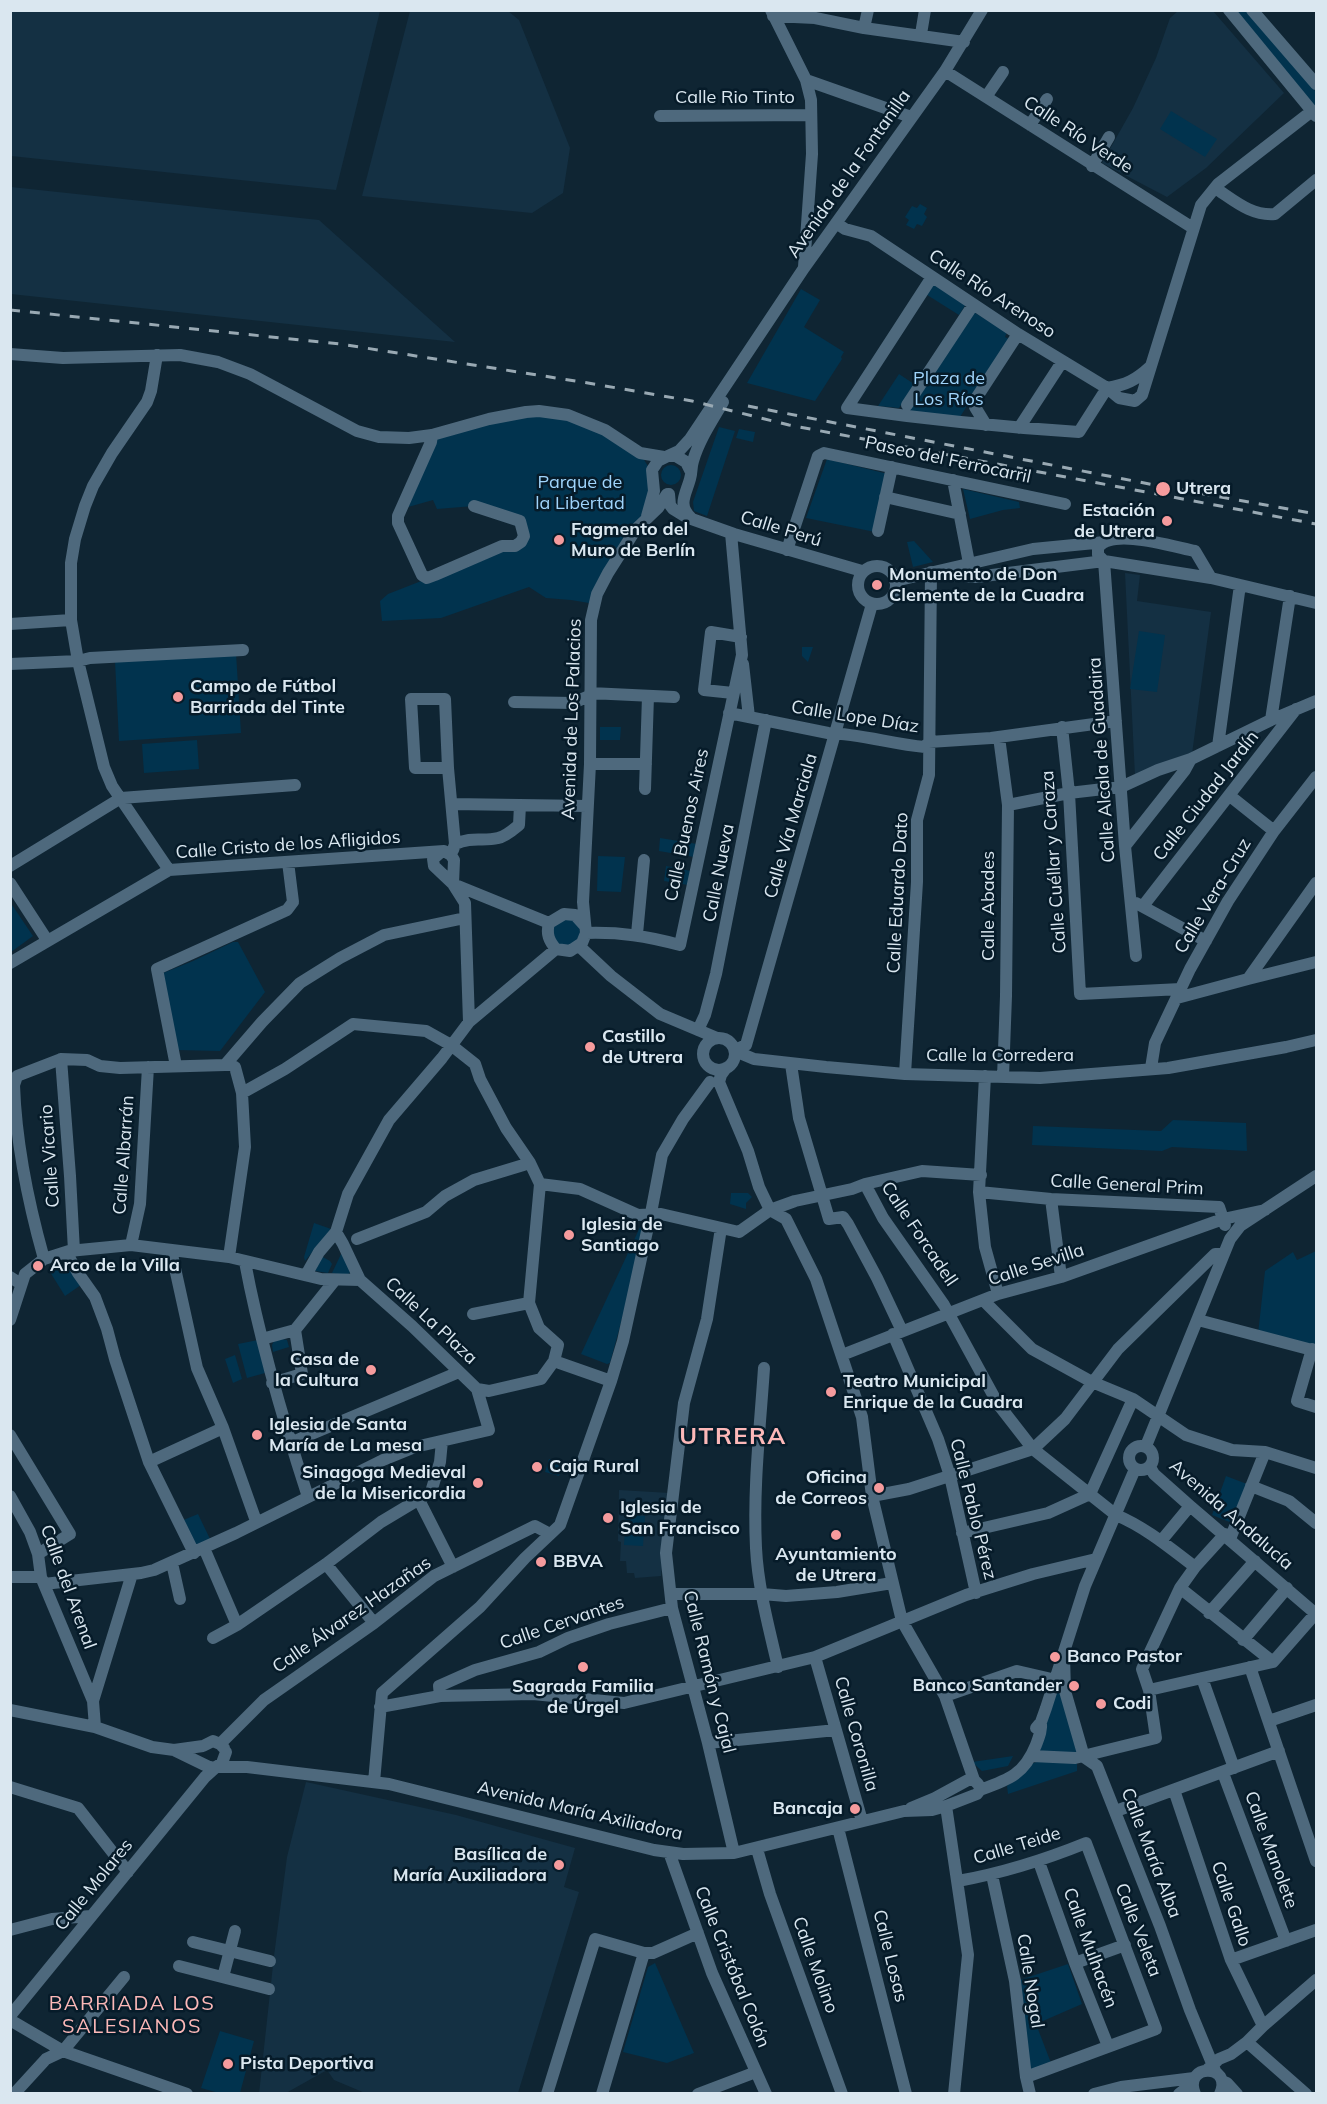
<!DOCTYPE html>
<html>
<head>
<meta charset="utf-8">
<style>
	body { margin:0 }
	#map { position:relative; width:1327px; height:2104px; overflow:hidden; background:#0f2533; font-family:Mulish,sans-serif }
	canvas { display:block }
	.frame { position:absolute; inset:0; border:12px solid #dae7f0; pointer-events:none }
</style>
</head>
<body>
<div id="map">
<canvas width="1327" height="2104"></canvas>
<div class="frame"></div>
</div>
<script>
const context = document.querySelector('canvas').getContext('2d');
context.lineJoin = 'round';
function paint(path, color) { context.fillStyle = color; context.fill(path, 'evenodd'); }
function strokePath(path, color, width, dash) { context.strokeStyle = color; context.lineWidth = width; context.lineCap = dash ? 'butt' : 'round'; context.setLineDash(dash || []); context.stroke(path); }
function write(font, color, halo, rows, align = 'center') {
  context.font = font + ' Mulish,sans-serif'; context.lineWidth = 5; context.setLineDash([]); context.textBaseline = 'middle'; context.strokeStyle = halo; context.fillStyle = color; for (const [text, x, y, turn = 0] of rows) {
    context.save(); context.translate(x, y); context.rotate((+turn || 0) * Math.PI / 180); context.textAlign = isNaN(turn) ? turn : align; if (halo) context.strokeText(text, 0, 0); context.fillText(text, 0, 0); context.restore();
  }
}
paint(new Path2D(`
	M11 10 380 11 336 190 11 156Z
	M410 11H508L519 20 570 148 563 193 532 213 362 196Z
	M1178 11H1213L1284 93 1206 168 1167 197 1102 163 1133 108 1156 58 1170 18Z
	M11 187 319 220 455 342 11 294Z
	M1125 573 1140 575 1137 601 1211 612 1192 754 1135 776Z
	M619 1490 670 1493 661 1576 635 1578 634 1573H627L626 1561H620L621 1542 618 1541Z
	M306 1782 456 1815 575 1848 564 1887 579 1892 518 2093H365L334 2080 327 2070 286 2093 259 2094 274 1956 287 1857Z`), '#143043');
paint(new Path2D(`
	M1233 11H1247L1316 92V111Z
	M1171 111 1217 139 1205 157 1160 129Z
	M920 204 927 208 924 214 927 217 922 226 917 224 914 229 906 225 909 220 905 217 912 206 917 208Z
	M932 281 966 304 959 315 924 293Z
	M801 289 820 300 804 327 844 352 841 357 842 359 815 401 747 383Z
	M972 311 1007 332 1005 337 1009 339 960 417 907 411Z
	M899 374 914 384 899 408 878 406Z
	M516 413 568 415 640 453 652 473 654 495 595 604 571 600 546 598 529 587 441 618 382 621 380 601 388 594 521 542 522 529 474 506 437 509 433 500 401 509 432 435Z
	M719 427 735 431 707 516 694 511 693 502Z
	M739 429 755 432 753 442 736 438Z
	M827 459 888 474 875 532 806 518Z
	M661 475a10 10 0 1 1 20 0a10 10 0 1 1-20 0Z
	M963 489 1019 502 1020 508 1003 510 970 519Z
	M914 541 933 562 913 567 907 542Z
	M1139 631 1165 635 1157 692 1130 689Z
	M802 647H813L808 662 802 656Z
	M236 653 241 733 119 741 115 661Z
	M600 727H621L620 740H600Z
	M197 740 199 769 144 773 142 744Z
	M660 838 697 844 694 857 659 851Z
	M598 856 625 857 621 892 597 891Z
	M666 866 691 871 688 885 664 881Z
	M10 902 33 936 11 952H10Z
	M552 932a14 14 0 1 1 28 0a14 14 0 1 1-28 0Z
	M233 942H238L265 992 220 1051 177 1050 163 973 193 961Z
	M1173 1120 1246 1123 1247 1151 1172 1147 1162 1151 1032 1145 1033 1126 1161 1131Z
	M731 1193H748L752 1197 746 1203V1209L730 1204Z
	M314 1223 331 1229 305 1261 304 1257Z
	M641 1225 647 1227 610 1363 607 1364 581 1354Z
	M1316 1251V1347L1258 1334 1265 1271 1293 1252 1297 1260Z
	M342 1252 353 1269 347 1276 332 1273Z
	M321 1256 330 1261 332 1264 328 1273 315 1271Z
	M67 1262 81 1285 65 1296 50 1272Z
	M282 1339 287 1340 289 1347 273 1352 272 1345 274 1341Z
	M258 1340 265 1373 247 1378 238 1344Z
	M235 1355 242 1379 233 1383 225 1359Z
	M549 1459 563 1463 559 1476 545 1472Z
	M1226 1476 1247 1484 1232 1523 1212 1515Z
	M198 1514 211 1541 195 1549 181 1521Z
	M626 1515 645 1516 643 1546 624 1545Z
	M1062 1665 1081 1755 1037 1753Z
	M1013 1756 1008 1766 982 1771 972 1762Z
	M1047 1758 1077 1759V1771L1008 1794 1007 1786 1031 1764Z
	M655 1963 694 2053 667 2063 623 2052 648 1967Z
	M1068 1964 1082 2004 1036 2024 1051 2063 1030 2074 1017 1981Z
	M220 2031 254 2041 240 2093H219L201 2088Z`), '#01334e');
strokePath(new Path2D(`
	M771 10 806 80 811 100 812 154 804 267
	M1229 10 1316 116
	M1252 10 1316 84
	M773 16 815 18 864 28 964 42
	M864 28 868 10
	M921 34 925 10
	M945 71 1193 228
	M806 80 911 117
	M986 97 1003 72
	M660 116 811 115
	M1030 125 1047 99
	M1092 166 1109 137
	M1215 188C1235 201 1251 216 1275 214L1316 180
	M836 223 845 229 871 236 1018 334 1107 388 1119 398 1135 401 1142 395 1201 205 1218 184 1312 111
	M932 277 847 408C924 419 1001 427 1079 432L1107 388C1126 385 1136 380 1150 367
	M10 354 63 358 180 355 218 362 250 374 357 431 379 437 409 438 432 435 489 419 526 412 539 411 568 415 605 430 640 453 664 457
	M157 355 151 391 147 402 112 453 93 486 85 506 75 539 71 563V620L78 661 104 767 112 786 169 870
	M907 405 973 305
	M986 425 975 407V400L1018 334
	M1019 428 1062 362
	M432 435 431 442 398 516V523L422 575 427 578 435 575 502 546H515L521 542 524 536 520 521 474 506
	M668 456 679 451 690 439 804 268 945 71 982 10
	M953 480 969 563
	M669 494 670 505 673 509 686 517 734 534 862 571
	M885 497 960 514
	M647 516 654 491 652 470 658 461 668 456H676L686 462 691 472
	M691 518C677 505 686 494 690 479 692 473 691 467 693 461 699 440 712 421 723 402
	M878 531 892 467
	M787 550 818 456 824 453 1065 504
	M1104 561 1125 846 1136 956
	M858 585a19 19 0 1 1 38 0a19 19 0 1 1-38 0Z
	M939 574 976 577 1104 561
	M1211 578 1195 551C1174 547 1111 527 1098 548V555L1104 561 1211 578 1316 603
	M895 581 1033 549 1105 542
	M10 624 71 620
	M10 664 78 661 90 658 243 650
	M743 664 749 717
	M590 693 674 697
	M733 693 704 690 711 632 741 637
	M514 702 573 703 589 696
	M729 713 828 733C861 734 892 744 925 747L929 742 991 738 1116 721
	M1271 720 1290 596
	M1062 727 1069 793 1080 994 1181 989
	M999 737 1008 805 1006 996 1003 1077
	M1218 746 1240 585
	M590 764H646
	M448 768H415L411 699H445L448 768 455 844
	M645 789 648 696
	M1230 796 1274 831
	M452 804 587 806
	M1008 805 1069 793 1121 787 1158 770 1191 759 1271 720 1316 701
	M1125 846 1185 770 1191 759
	M453 850 455 844C473 836 482 842 498 838 505 837 513 830 519 825L520 805
	M441 852 433 859 434 866 453 884 549 923
	M451 855 454 860 453 884
	M10 866 121 798 295 785
	M10 883 47 940
	M453 884 465 903 469 1022
	M1136 903 1206 941
	M1143 906 1296 709
	M584 925 575 915 564 914 549 923C546 934 549 941 556 949L570 951 582 943 586 933 583 902 590 764 591 620 597 594 608 573 636 529 658 508 667 494
	M586 933C621 932 646 936 680 945L742 655 731 533
	M637 934 644 860
	M579 946 611 976 660 1014 717 1038
	M10 963 169 870 444 851 451 855
	M1248 979 1316 962
	M1177 998 1248 979 1316 883
	M698 1030 705 1015 716 974 766 720
	M703 1054a16 16 0 1 1 32 0a16 16 0 1 1-32 0Z
	M735 1050 746 1045 872 604
	M735 1051 754 1059 826 1067 905 1074 1040 1078 1168 1068 1286 1047 1316 1040
	M61 1059 70 1176 74 1251
	M791 1064 799 1118 829 1219 843 1217 848 1224 877 1278 902 1331
	M225 1065 262 1022 300 983 340 958 384 935 465 918
	M176 1066 157 969 287 910 293 902 288 862
	M726 1068 721 1075 719 1082 748 1151 759 1187 770 1210 786 1219 816 1279 862 1417 872 1496 902 1621 945 1696 974 1780
	M1151 1068 1155 1043 1190 969 1228 901 1274 831 1316 777
	M905 1074 917 882V820L929 775 931 572
	M985 1076 979 1192 985 1247 998 1294
	M242 1093 285 1069 353 1024 426 1031 451 1045 475 1064 480 1079 506 1128 530 1163 540 1184 529 1303 539 1328 558 1345 554 1361 541 1379 489 1391 477 1389
	M540 1184 580 1189 638 1215 661 1214 739 1232 770 1210 795 1201 852 1189 865 1184 922 1171 981 1175
	M865 1184 883 1218 944 1305 998 1404 1033 1449 1116 1515C1145 1527 1170 1548 1195 1567
	M979 1192 1051 1199 1219 1207 1225 1225
	M1051 1199 1061 1277
	M721 1228 707 1319 684 1403 666 1553 672 1608 708 1743 734 1853
	M357 1239 426 1212 445 1196 474 1180 530 1163
	M131 1245 140 1204 148 1067
	M171 1250 197 1368 223 1428 256 1521
	M66 1252 78 1273 95 1297 107 1329 115 1359 149 1462 194 1553
	M44 1259C28 1202 16 1144 14 1085L17 1076 61 1059 87 1060 100 1066 120 1068 225 1065H231L235 1067 242 1093 245 1147 229 1257
	M245 1262C260 1342 283 1420 308 1497
	M306 1275 319 1252 336 1232 348 1194 389 1120 442 1058 469 1022 556 949
	M10 1277 21 1284
	M984 1301 1032 1349 1092 1382 1133 1399 1186 1435 1232 1450 1265 1452 1316 1468
	M473 1314 529 1303
	M10 1320 25 1274 44 1259 69 1251 131 1245 229 1257 321 1279 360 1280
	M1198 1320 1316 1351
	M893 1334 938 1439 950 1476 976 1593
	M262 1339 295 1330 335 1280
	M1312 1349 1297 1401 1316 1407
	M842 1355 998 1294 1061 1277 1223 1219 1265 1210
	M554 1361 611 1381
	M764 1368C760 1428 753 1488 756 1548 758 1588 769 1628 778 1667
	M272 1383 302 1374 295 1330
	M10 1435 70 1534 38 1554
	M290 1443 459 1372
	M1129 1458a12 12 0 1 1 24 0a12 12 0 1 1-24 0Z
	M1146 1446 1230 1239 1240 1226 1316 1176
	M149 1462 223 1428
	M1150 1467 1154 1474 1190 1506 1316 1614
	M1251 1486 1289 1501 1316 1523
	M10 1496 30 1532 38 1554 41 1577 93 1701 95 1727
	M872 1496 909 1489 1033 1449 1065 1419 1118 1349 1215 1254H1223
	M419 1500 453 1567
	M962 1533 1048 1513 1090 1494 1133 1399
	M1230 1539 1265 1452
	M1161 1541 1190 1506
	M204 1548 237 1625
	M172 1563 180 1599
	M326 1564 374 1623
	M10 1577H41
	M44 1584 141 1573 154 1570 236 1533 383 1460 415 1447 489 1430 477 1389 412 1326 360 1280 343 1244 336 1232
	M1180 1588 1273 1662
	M671 1594H762L786 1596 837 1592 892 1583
	M1209 1613 1255 1561
	M213 1638 237 1625 326 1564 381 1522 431 1492 440 1462 442 1441
	M1243 1640 1287 1588
	M1064 1655 1065 1691 1084 1757 1097 1766 1160 1926 1190 2010 1216 2073
	M815 1657 862 1821
	M1273 1662 1316 1613
	M1250 1667 1316 1861
	M1202 1678 1234 1768
	M1149 1690 1273 1662
	M440 1696 439 1686 475 1670 539 1652 568 1638 609 1624 672 1608
	M945 1696 1017 1671 1056 1680
	M93 1701 132 1574
	M380 1707 440 1696 533 1694 624 1703 815 1657 966 1595 1033 1574 1096 1559
	M10 1710 95 1727 152 1747 174 1750 211 1768 216 1767 222 1763 226 1752
	M1269 1721 1316 1705
	M1036 1728 1041 1722 1046 1708 1085 1586 1135 1469
	M708 1743 836 1730
	M220 1744 264 1700 374 1623 434 1576 535 1526 550 1534
	M174 1750 203 1746 213 1741 220 1744 224 1748
	M1032 1756 1075 1758 1156 1738 1149 1690 1142 1669 1180 1588 1195 1567 1225 1534
	M216 1767H247L389 1784 654 1850 683 1854 734 1853 904 1811 932 1810 946 1806 977 1794 980 1790C1008 1780 1024 1775 1036 1745 1039 1737 1042 1730 1041 1722
	M1223 1773 1286 1941
	M374 1782 382 1693 480 1607 525 1558 560 1525 611 1381 623 1341 651 1213 662 1155 683 1119 710 1082
	M10 1787 78 1808 128 1872
	M1174 1790 1231 1960 1263 2026
	M946 1806 968 1955 954 2094
	M911 1808 935 1798 968 1780H974L978 1784
	M1116 1811 1279 1751
	M838 1828 906 2094
	M757 1849 770 1894 842 2094
	M669 1852 712 1973 766 2094
	M1039 1862 1075 1963 1108 2046
	M992 1875 1015 1981 1026 2077 1030 2094
	M958 1881C1003 1873 1044 1860 1086 1843L1156 2029 1026 2077
	M10 1930 52 1919 91 1916
	M193 1942 270 1961
	M1231 1960 1316 1930
	M1075 1963 1125 1945
	M179 1966 269 1989
	M223 1977 235 1931
	M10 2016 205 1777 215 1768
	M10 2020 63 2051 187 2094
	M1247 2042 1306 2094
	M1208 2069 1219 2059 1231 2054 1247 2042 1263 2026 1316 1980
	M1222 2081 1227 2083 1237 2094
	M14 2094 46 2059 63 2051 124 1977
	M547 2094 595 1939 644 1953H653L698 1933
	M602 2094 644 1953
	M698 2094 756 2072
	M1094 2094 1121 2087 1194 2078
	M1179 2094 1192 2084
	M1195 2094C1182 2063 1234 2063 1220 2094`), '#4e697d', 12);
strokePath(new Path2D(`
	M10 310 340 344 588 383 692 401 789 425 1316 524
	M748 406 1170 488 1316 514`), '#99a9b3', 3, [10, 10]);
for (const [x, y, r, color] of [
	[1163,489,8,"#f59b9d"],
	[1167,521,6,"#f59b9d"],
	[559,540,6,"#f59b9d"],
	[877,585,6,"#f59b9d"],
	[178,697,6,"#f59b9d"],
	[590,1047,6,"#f59b9d"],
	[569,1235,6,"#f59b9d"],
	[38,1266,6,"#f59b9d"],
	[371,1370,6,"#f59b9d"],
	[831,1392,6,"#f59b9d"],
	[257,1435,6,"#f59b9d"],
	[537,1467,6,"#f59b9d"],
	[478,1483,6,"#f59b9d"],
	[879,1488,6,"#f59b9d"],
	[608,1518,6,"#f59b9d"],
	[836,1535,6,"#f59b9d"],
	[541,1562,6,"#f59b9d"],
	[1055,1657,6,"#f59b9d"],
	[583,1667,6,"#f59b9d"],
	[1074,1686,6,"#f59b9d"],
	[1101,1704,6,"#f59b9d"],
	[855,1809,6,"#f59b9d"],
	[559,1865,6,"#f59b9d"],
	[228,2064,6,"#f59b9d"]
]) { const dot = new Path2D(); dot.arc(x, y, r, 0, 2 * Math.PI); context.fillStyle = color; context.fill(dot); strokePath(dot, '#061b29', 2); }
write('18px', '#dae7f0', '#061b29', [
	["Calle Rio Tinto",735,98],
	["Calle Río Verde",1078,135,33],
	["Avenida de la Fontanilla",849,174,-55],
	["Calle Río Arenoso",992,294,33],
	["Paseo del Ferrocarril",948,460,12],
	["Calle Perú",781,529,17],
	["Calle Lope Díaz",855,717,9],
	["Avenida de Los Palacios",572,719,-88],
	["Calle Alcala de Guadaira",1102,760,-94],
	["Calle Ciudad Jardín",1206,796,-52],
	["Calle Buenos Aires",687,825,-78],
	["Calle Vía Marciala",791,826,-74],
	["Calle Cristo de los Afligidos",288,845,-4],
	["Calle Cuéllar y Caraza",1054,862,-94],
	["Calle Nueva",719,873,-79],
	["Calle Eduardo Dato",898,893,-87],
	["Calle Vera-Cruz",1213,896,-59],
	["Calle Abades",989,906,-90],
	["Calle la Corredera",1000,1056],
	["Calle Albarrán",124,1155,-86],
	["Calle Vicario",50,1156,-94],
	["Calle General Prim",1127,1185,3],
	["Calle Forcadell",919,1234,56],
	["Calle Sevilla",1036,1265,-18],
	["Calle La Plaza",431,1321,43],
	["Calle Pablo Pérez",973,1509,76],
	["Avenida Andalucía",1231,1515,41],
	["Calle del Arenal",68,1587,70],
	["Calle Álvarez Hazañas",352,1615,-35],
	["Calle Cervantes",562,1623,-19],
	["Calle Ramón y Cajal",709,1672,76],
	["Calle Coronilla",856,1734,74],
	["Avenida María Axiliadora",580,1811,13],
	["Calle Teide",1017,1846,-17],
	["Calle Manolete",1271,1850,70],
	["Calle María Alba",1151,1853,69],
	["Calle Molares",94,1885,-51],
	["Calle Gallo",1231,1904,71],
	["Calle Veleta",1138,1930,69],
	["Calle Mulhacén",1090,1948,70],
	["Calle Losas",890,1956,76],
	["Calle Molino",815,1965,70],
	["Calle Cristóbal Colón",732,1967,68],
	["Calle Nogal",1030,1981,81]
]);
write('18px', '#9fd4fb', '#061b29', [
	["Plaza de",949,379],
	["Los Ríos",949,400],
	["Parque de",580,483],
	["la Libertad",580,504]
]);
write('bold 18px', '#dae7f0', '#061b29', [
	["Utrera",1176,489],
	["Estación",1155,511,"right"],
	["de Utrera",1155,532,"right"],
	["Fagmento del",571,530],
	["Muro de Berlín",571,551],
	["Monumento de Don",889,575],
	["Clemente de la Cuadra",889,596],
	["Campo de Fútbol",190,687],
	["Barriada del Tinte",190,708],
	["Castillo",602,1037],
	["de Utrera",602,1058],
	["Iglesia de",581,1225],
	["Santiago",581,1246],
	["Arco de la Villa",50,1266],
	["Casa de",359,1360,"right"],
	["la Cultura",359,1381,"right"],
	["Teatro Municipal",843,1382],
	["Enrique de la Cuadra",843,1403],
	["Iglesia de Santa",269,1425],
	["María de La mesa",269,1446],
	["Caja Rural",549,1467],
	["Sinagoga Medieval",466,1473,"right"],
	["de la Misericordia",466,1494,"right"],
	["Oficina",867,1478,"right"],
	["de Correos",867,1499,"right"],
	["Iglesia de",620,1508],
	["San Francisco",620,1529],
	["Ayuntamiento",836,1555,"center"],
	["de Utrera",836,1576,"center"],
	["BBVA",553,1562],
	["Banco Pastor",1067,1657],
	["Banco Santander",1062,1686,"right"],
	["Sagrada Familia",583,1687,"center"],
	["de Úrgel",583,1708,"center"],
	["Codi",1113,1704],
	["Bancaja",843,1809,"right"],
	["Basílica de",547,1855,"right"],
	["María Auxiliadora",547,1876,"right"],
	["Pista Deportiva",240,2064]
], 'left');
context.letterSpacing = '1.5px';
write('20px', '#fcb8b8', '#061b29', [
	["BARRIADA LOS",132,2004],
	["SALESIANOS",132,2027]
]);
context.letterSpacing = '0px';
context.letterSpacing = '1.5px';
write('bold 24px', '#fcb8b8', '#061b29', [
	["UTRERA",733,1437]
]);
context.letterSpacing = '0px';
</script>
</body>
</html>
